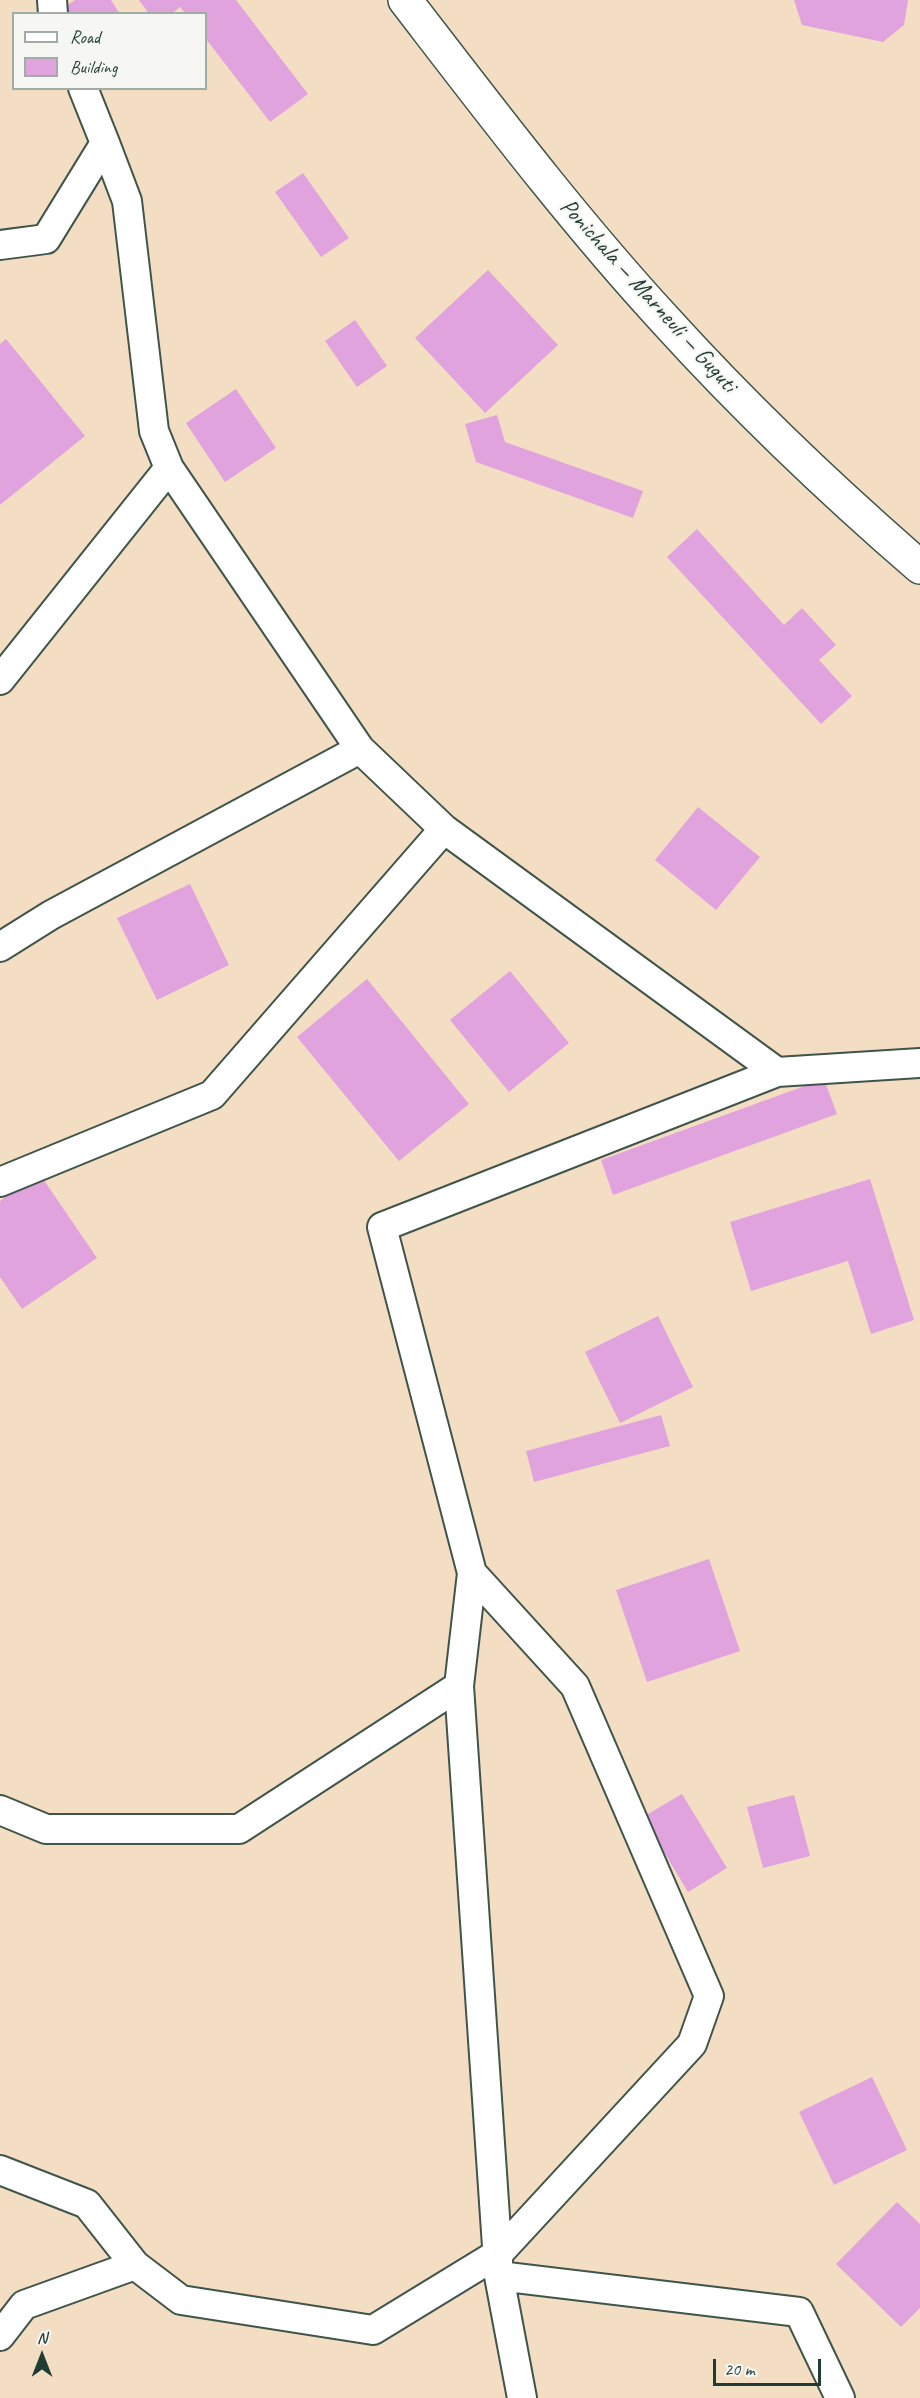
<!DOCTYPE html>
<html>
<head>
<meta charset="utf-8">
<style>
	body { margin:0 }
	#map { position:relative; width:920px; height:2398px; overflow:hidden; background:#f3dec3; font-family:Caveat,sans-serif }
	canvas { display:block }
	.legend { position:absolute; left:12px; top:12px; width:195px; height:78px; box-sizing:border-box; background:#f6f6f2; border:2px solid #a0aca6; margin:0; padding:8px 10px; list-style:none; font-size:18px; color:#1f3d34 }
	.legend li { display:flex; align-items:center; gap:12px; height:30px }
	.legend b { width:30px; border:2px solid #a0aca6 }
	.north { position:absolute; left:12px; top:2326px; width:60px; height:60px; -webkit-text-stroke:4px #f6f6f2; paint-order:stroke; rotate:0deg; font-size:16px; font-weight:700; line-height:24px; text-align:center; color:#1f3d34 }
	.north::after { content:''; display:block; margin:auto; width:21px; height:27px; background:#1f3d34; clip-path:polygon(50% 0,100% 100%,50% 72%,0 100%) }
	.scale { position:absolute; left:713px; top:2359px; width:108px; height:27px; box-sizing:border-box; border:3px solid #1f3d34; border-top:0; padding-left:8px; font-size:18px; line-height:21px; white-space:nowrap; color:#1f3d34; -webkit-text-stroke:4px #f6f6f2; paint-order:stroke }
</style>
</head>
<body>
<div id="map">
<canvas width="920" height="2398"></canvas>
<ul class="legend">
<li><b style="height:8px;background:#fff"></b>Road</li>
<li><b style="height:16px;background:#e0a3de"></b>Building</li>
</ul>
<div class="north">N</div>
<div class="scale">20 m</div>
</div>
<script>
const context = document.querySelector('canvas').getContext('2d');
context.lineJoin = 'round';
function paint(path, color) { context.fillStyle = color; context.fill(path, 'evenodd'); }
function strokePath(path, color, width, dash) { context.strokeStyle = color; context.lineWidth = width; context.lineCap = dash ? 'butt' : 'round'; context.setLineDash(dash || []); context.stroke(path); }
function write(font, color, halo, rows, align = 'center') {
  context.font = font + ' Caveat,sans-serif'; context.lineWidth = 4.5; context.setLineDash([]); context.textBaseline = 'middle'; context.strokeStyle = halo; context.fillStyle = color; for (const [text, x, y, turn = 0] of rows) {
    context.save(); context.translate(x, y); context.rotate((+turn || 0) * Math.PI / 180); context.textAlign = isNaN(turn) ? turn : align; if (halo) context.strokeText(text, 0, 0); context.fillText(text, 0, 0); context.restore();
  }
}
paint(new Path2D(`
	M75 0H111L120 14H68L64 7Z
	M139 0H236L308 94 270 122 206 39V14H186L180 7 171 14H149Z
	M794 0H908L904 25 883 42 802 25Z
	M303 173 349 238 321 257 275 192Z
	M488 270 558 345 485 413 415 338Z
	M355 320 387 366 357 387 325 341Z
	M6 339 85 436 0 505V344Z
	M236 389 276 448 225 482 186 423Z
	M497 415 505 442 643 491 633 518 476 462 465 424Z
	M697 529 784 625 802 608 836 645 819 660 852 696 821 724 667 557Z
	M698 807 760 857 716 910 655 860Z
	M190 884 229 965 157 1000 117 918Z
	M510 971 569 1043 509 1092 450 1020Z
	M367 979 469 1104 399 1161 297 1037Z
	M824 1079 837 1114 613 1195 601 1160Z
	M39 1173 97 1258 22 1309 0 1277V1201Z
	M870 1179 914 1320 871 1334 848 1261 751 1291 730 1222Z
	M658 1316 693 1387 620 1423 585 1352Z
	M661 1415 670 1446 534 1482 526 1451Z
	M709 1559 740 1651 647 1682 616 1590Z
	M682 1794 727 1868 688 1892 643 1817Z
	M794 1795 810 1856 763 1868 747 1807Z
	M872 2077 907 2150 834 2185 799 2112Z
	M897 2202 920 2224V2308L901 2327 836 2264Z`), '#e0a3de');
const street = new Path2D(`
	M52 0 53 14
	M83 88 105 143
	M0 245 46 239 105 143 127 201 154 431 169 468 360 749
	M0 680 169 468
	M0 947 51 915 360 749 444 829 777 1072
	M0 1182 212 1095 444 829
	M472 1573 459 1686 499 2276 522 2398
	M0 1810 46 1829H239L459 1686
	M0 2170 87 2204 135 2265 181 2300 373 2330 499 2253 692 2044 709 1996 575 1686 472 1573 382 1227 777 1072 920 1063
	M499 2276 799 2312 840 2398
	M0 2336 24 2305 135 2265`);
const highway = new Path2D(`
	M405 0C489 109 572 219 666 321 745 408 831 490 920 567`);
strokePath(street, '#3f5549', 32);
strokePath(highway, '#3f5549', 36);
strokePath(street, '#fff', 28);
strokePath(highway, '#fff', 33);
write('24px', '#1f3d34', '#f6f6f2', [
	["Ponichala — Marneuli — Guguti",648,296,48]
]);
</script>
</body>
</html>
